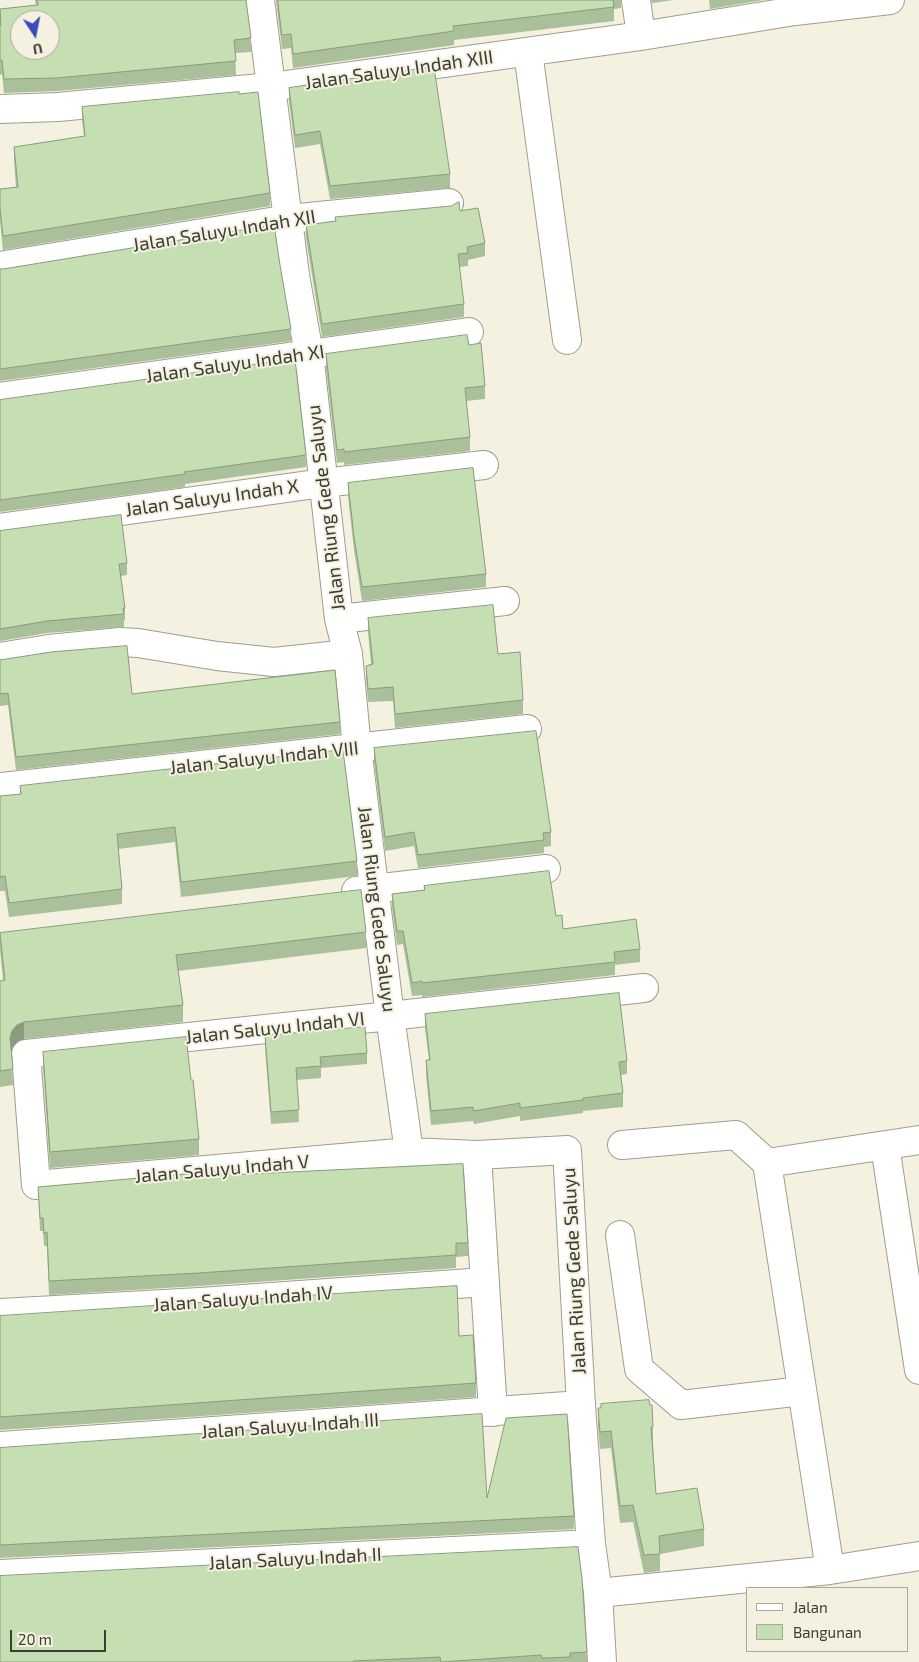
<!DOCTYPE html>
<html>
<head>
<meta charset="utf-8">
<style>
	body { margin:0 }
	#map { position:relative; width:919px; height:1662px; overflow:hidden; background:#f4f1e0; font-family:"Exo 2",sans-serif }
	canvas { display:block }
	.legend { position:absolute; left:746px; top:1587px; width:162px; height:65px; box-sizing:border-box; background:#f4f1e0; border:1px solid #aba99c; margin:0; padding:6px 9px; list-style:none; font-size:15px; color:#3d3c35 }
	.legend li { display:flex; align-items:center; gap:10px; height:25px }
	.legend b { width:25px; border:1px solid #aba99c }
	.north { position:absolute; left:10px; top:10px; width:50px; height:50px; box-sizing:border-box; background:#f4f1e0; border:1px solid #aba99c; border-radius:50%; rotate:169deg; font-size:14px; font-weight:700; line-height:20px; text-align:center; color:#3d3c35 }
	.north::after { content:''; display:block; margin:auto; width:18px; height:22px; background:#3a4bbe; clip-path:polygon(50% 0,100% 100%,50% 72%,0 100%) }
	.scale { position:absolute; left:10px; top:1630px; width:96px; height:22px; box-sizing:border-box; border:2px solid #3d3c35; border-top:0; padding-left:6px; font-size:15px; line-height:18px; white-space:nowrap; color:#3d3c35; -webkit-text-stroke:4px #f4f1e0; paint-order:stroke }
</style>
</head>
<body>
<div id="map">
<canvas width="919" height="1662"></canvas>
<ul class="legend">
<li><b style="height:6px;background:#fff"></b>Jalan</li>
<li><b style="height:14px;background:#c5dfb3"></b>Bangunan</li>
</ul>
<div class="north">U</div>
<div class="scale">20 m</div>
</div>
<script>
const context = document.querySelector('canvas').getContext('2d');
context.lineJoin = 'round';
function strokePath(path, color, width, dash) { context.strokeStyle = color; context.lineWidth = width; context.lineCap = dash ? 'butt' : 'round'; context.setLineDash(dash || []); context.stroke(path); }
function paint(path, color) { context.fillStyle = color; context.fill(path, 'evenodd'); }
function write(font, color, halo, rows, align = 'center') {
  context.font = font + ' "Exo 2",sans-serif'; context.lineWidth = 4; context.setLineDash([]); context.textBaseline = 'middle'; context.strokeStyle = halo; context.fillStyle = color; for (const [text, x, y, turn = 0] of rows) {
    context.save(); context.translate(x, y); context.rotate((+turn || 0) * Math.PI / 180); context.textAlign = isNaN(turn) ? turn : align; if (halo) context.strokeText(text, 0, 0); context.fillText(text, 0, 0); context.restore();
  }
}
const street = new Path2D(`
	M260 0 295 275 309 354 339 619 348 654 357 748 390 1016 409 1152 477 1155 567 1150 581 1405 591 1544 598 1593 602 1662
	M636 0 641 36
	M528 52 567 340
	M0 109 58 107 271 87 641 36 795 11 890 0
	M0 266 289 219 449 203
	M0 397 469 332
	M0 528 323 483 484 465
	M339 619 505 601
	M0 657 49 649 120 642 138 643 217 656 274 662 348 654
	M2 787 527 729
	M356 891 546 869
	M622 1145 736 1135 767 1163 830 1570
	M885 1146 919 1370
	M409 1152 36 1185 26 1054 390 1016 644 988
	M477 1155 493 1412
	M767 1163 919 1140
	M620 1235 639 1369 681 1405 802 1391
	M0 1313 200 1302 485 1282
	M0 1446 581 1405
	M0 1574 591 1544
	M598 1593 830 1570 919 1556`);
strokePath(street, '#a09d8d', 30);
strokePath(street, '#fff', 28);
paint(new Path2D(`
	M35 0H246L251 38V52L235 53 236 75 57 91 4 93 2 74 0 75V9L36 5Z
	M276 0H622L621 8 614 9V21L454 40V45L293 68 291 48 282 49Z
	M651 0H674L652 3Z
	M709 0H764L710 9Z
	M289 88 450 174V188L330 199 320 144 295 148 289 101Z
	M239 94 270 193V206L3 250 0 221V189L16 188 14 160V147L84 136 82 120V107Z
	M460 211 485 243V256L468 260V266L459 267 464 304V317L322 337 306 238V225L335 221V217Z
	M280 265 291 329V341L0 381V269Z
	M469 345 485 386V399L466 401 470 437V451L344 465V462L337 463 326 368V354Z
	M0 400 306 455V467L185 484V487L0 512Z
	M348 483 486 574V587L362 601 354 550 348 496Z
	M0 531 127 563V575L121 576 125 608V620H124V627L47 633 0 641Z
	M368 618 498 654 523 700V714L395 728 393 701 368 702 366 679V666L371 664 368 632Z
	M0 660 132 694 340 722V734L16 770 8 705 0 706Z
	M374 748 551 832V846L544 847V853L418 868 414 846 385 851 374 762Z
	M20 786 357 861V876L181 897 175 842 118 849 122 889V904L9 917 5 891H0V796L20 794Z
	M424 886 556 916 563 929 640 949V962L615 965V975L422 997V995L412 996 403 944 397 945 392 908V894L424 890Z
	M366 932V948L178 971 183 1005V1022L24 1039 17 1042 12 1048 13 1085 0 1087V981L3 980 0 950V933Z
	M425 1014 627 1061V1074L621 1075 623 1093V1107L583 1111V1113L520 1121V1116L474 1124 473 1121 431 1125 426 1074V1060H429L425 1028Z
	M265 1036 367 1053V1064L321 1068V1078L297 1080 299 1122 271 1124 265 1048Z
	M43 1052 191 1080 199 1139V1155L50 1168 43 1068Z
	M241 1174 468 1243V1256L456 1257V1268L199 1286 49 1295 47 1246H44L43 1231H40L38 1187Z
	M0 1316 459 1336 476 1383V1397L0 1430Z
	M598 1408 653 1427V1444L656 1494 704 1529V1546L660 1554V1571L644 1573 633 1522 620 1523 611 1448 600 1449 598 1426Z
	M0 1448 487 1498 574 1516V1529L0 1558Z
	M587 1652V1662H0Z`), '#a9c09a');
paint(new Path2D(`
	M24 1022V1039L17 1042 12 1048 10 1055V1038L12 1031 17 1025Z`), '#8a9c7d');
const building = new Path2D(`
	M37 0H246L251 38 234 40 236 61 57 78 4 79 2 60 0 61V25H1L0 9 38 5ZM20 20H50V50H20Z
	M278 0H613L614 7 453 26 454 31 293 54 291 34 282 35Z
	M434 67 450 174 330 186 320 131 295 135 289 88Z
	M239 92V94L258 92 270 193 3 236 0 208V189L18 187 14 147 85 136 82 107Z
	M459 202 460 211 478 208 485 243 467 247 468 253 458 254 464 304 322 324 306 225 336 221 335 217 451 206Z
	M274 225 280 265 291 329 0 369V269H3Z
	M467 335 469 345 481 343 485 386 465 388 470 437 344 452V449L337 450 326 354Z
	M295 359 306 455 184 472 185 474 0 500V400Z
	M473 468 486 574 362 587 354 537 348 483Z
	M121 515 127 563 119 564 125 608H123L124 614 47 621 0 629V531Z
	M493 605 498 654 520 652 523 700 395 714 393 687 368 689 366 666 373 664 368 618Z
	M127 646 132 694 335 670 340 722 16 757 8 693 0 694V660L51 652Z
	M536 731 551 832 543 833 544 840 418 855 414 832 385 837 374 748Z
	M343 750 357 861 181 882 175 827 117 834 122 889 9 903 5 876 0 877V796L21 794 20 786Z
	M549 871 556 916 562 915 563 929 636 919 640 949 614 952 615 962 422 983V981L412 983 403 931H397L392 894 425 890 424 886Z
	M361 890 366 932 176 955 183 1005 24 1022 17 1025 12 1031 10 1038 13 1069 0 1071V981L5 980 0 933Z
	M619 993 627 1061 619 1062 623 1093 583 1098V1100L520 1108V1103L474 1111 473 1107 431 1111 426 1060H430L425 1014Z
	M365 1027 367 1053 320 1057 321 1066 296 1068 299 1110 271 1112 265 1036Z
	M186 1037 191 1080H193L199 1139 50 1152 43 1052Z
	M463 1164 468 1243H456V1255L199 1273 49 1281 47 1232 44 1233 43 1218H40L38 1187 241 1169V1174Z
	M457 1286 459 1336 473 1335 476 1383 0 1417V1316Z
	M649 1400 650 1405H652L653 1427H651L656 1494 697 1488 704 1529 659 1536 660 1554 644 1555 633 1505 620 1506 611 1431 600 1432 598 1408H601V1404Z
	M482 1414 487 1498 506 1418 567 1414 574 1516 0 1545V1448Z
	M578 1547 582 1578 587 1652 570 1653V1657L542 1658 541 1655 441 1662 440 1657 353 1661V1662H0V1576Z`);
paint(building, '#c5dfb3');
strokePath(building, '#8a9c7d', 1);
write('19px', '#3d3c35', '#f4f1e0', [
	["Jalan Saluyu Indah XIII",399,70,-8],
	["Jalan Saluyu Indah XII",224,231,-9],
	["Jalan Saluyu Indah XI",235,364,-8],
	["Jalan Saluyu Indah X",212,498,-8],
	["Jalan Riung Gede Saluyu",326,508,-97],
	["Jalan Saluyu Indah VIII",264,758,-6],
	["Jalan Riung Gede Saluyu",377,909,83],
	["Jalan Saluyu Indah VI",275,1028,-6],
	["Jalan Saluyu Indah V",222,1169,-5],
	["Jalan Riung Gede Saluyu",574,1271,-93],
	["Jalan Saluyu Indah IV",243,1299,-4],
	["Jalan Saluyu Indah III",290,1426,-4],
	["Jalan Saluyu Indah II",295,1559,-3]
]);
</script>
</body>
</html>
